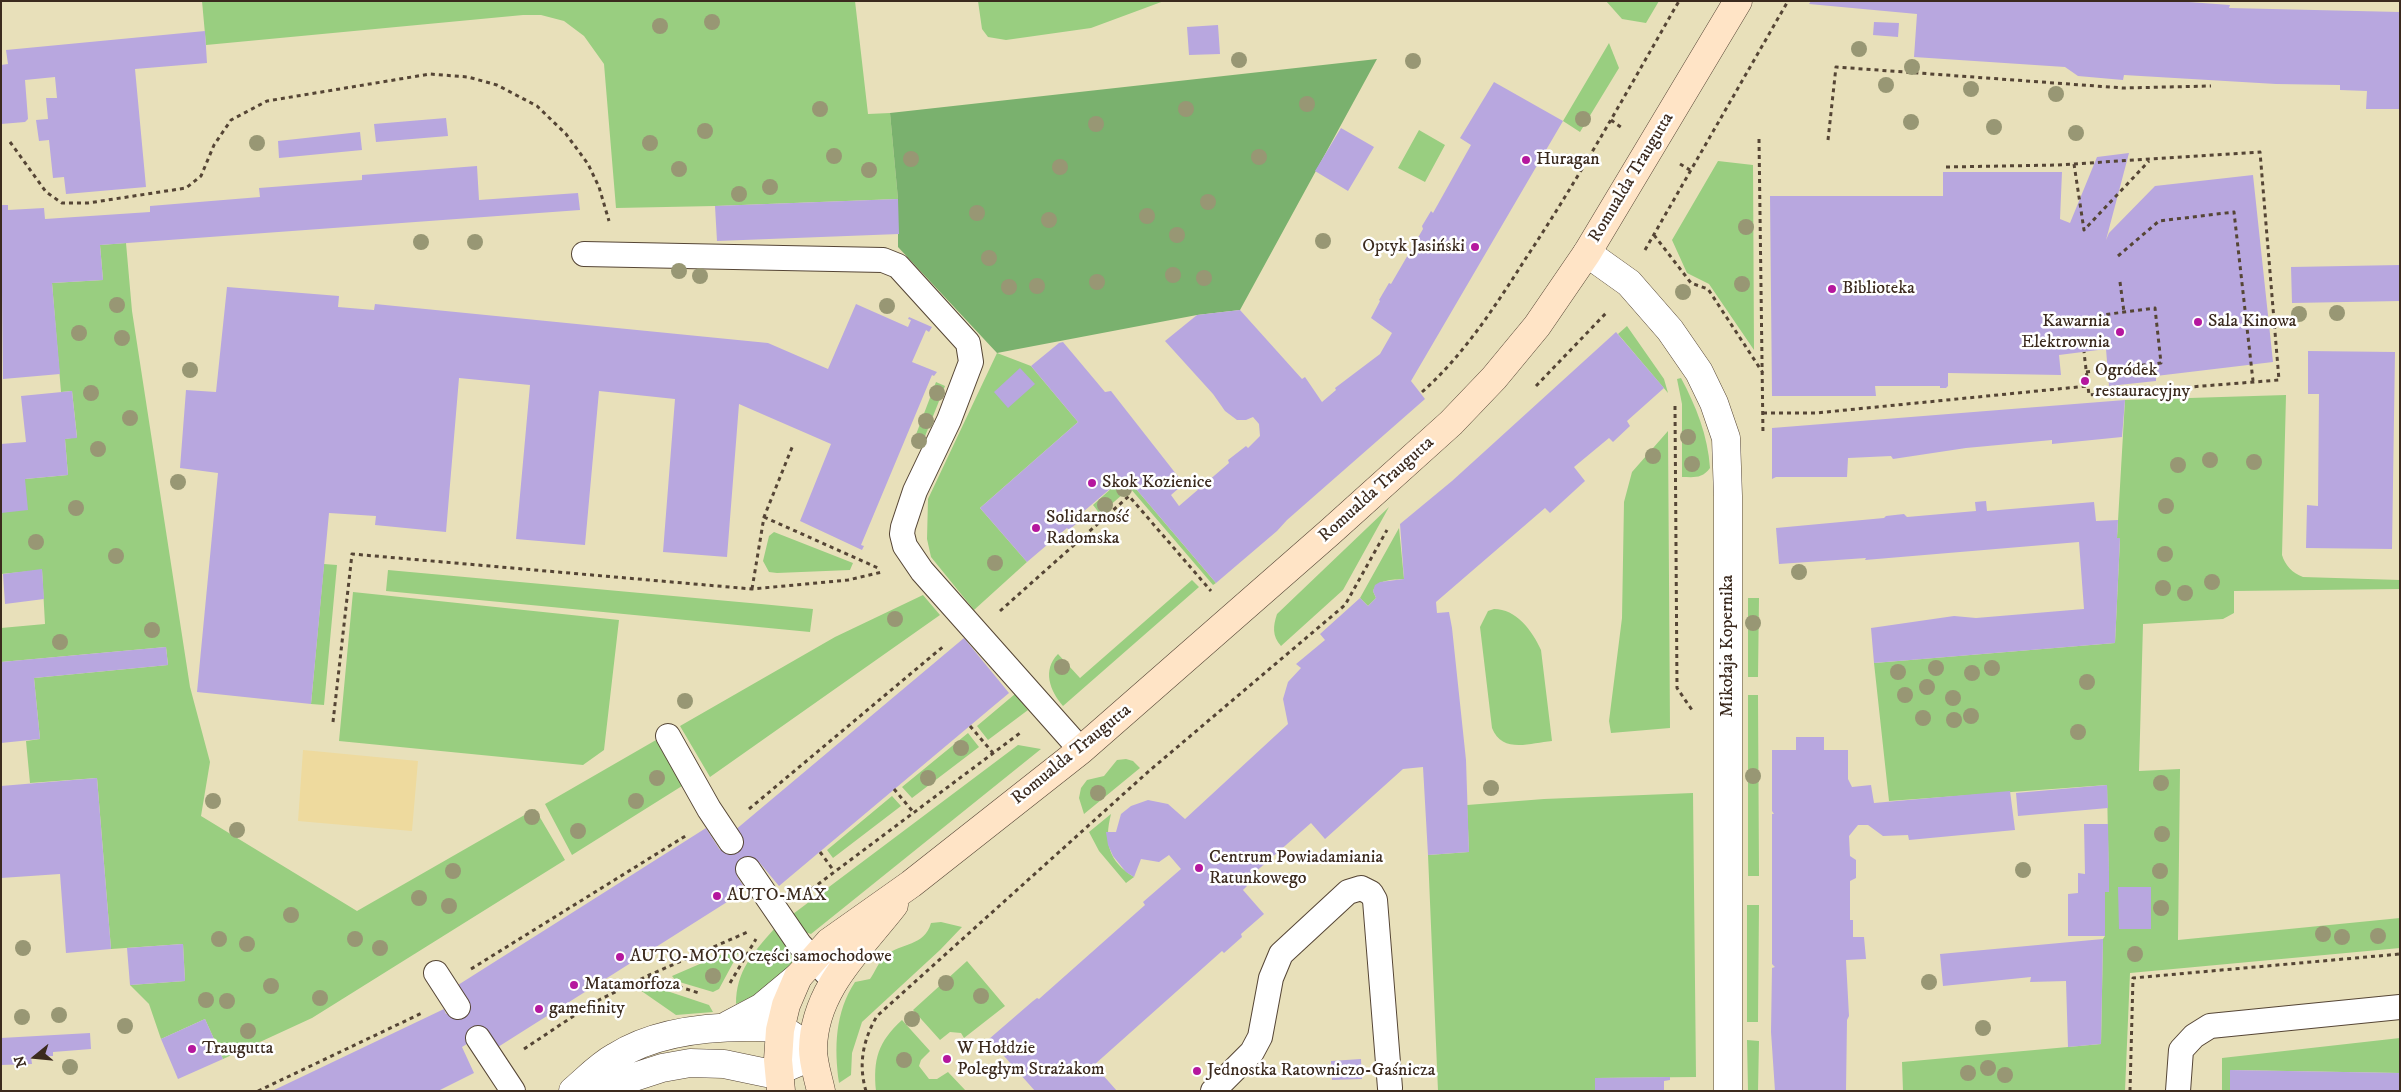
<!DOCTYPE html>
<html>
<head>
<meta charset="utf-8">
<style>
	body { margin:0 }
	#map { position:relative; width:2401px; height:1092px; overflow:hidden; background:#e8e0ba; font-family:"IM FELL DW Pica",serif }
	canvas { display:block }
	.frame { position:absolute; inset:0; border:2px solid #3b2a1e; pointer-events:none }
	.north { position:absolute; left:10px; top:1032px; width:50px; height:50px; -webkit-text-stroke:4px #fff; paint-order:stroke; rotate:253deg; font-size:14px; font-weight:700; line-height:20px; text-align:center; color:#3b2a1e }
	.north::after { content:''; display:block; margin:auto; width:18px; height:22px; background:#3b2a1e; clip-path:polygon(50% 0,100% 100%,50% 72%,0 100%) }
</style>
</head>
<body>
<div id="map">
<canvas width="2401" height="1092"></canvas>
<div class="frame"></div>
<div class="north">N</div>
</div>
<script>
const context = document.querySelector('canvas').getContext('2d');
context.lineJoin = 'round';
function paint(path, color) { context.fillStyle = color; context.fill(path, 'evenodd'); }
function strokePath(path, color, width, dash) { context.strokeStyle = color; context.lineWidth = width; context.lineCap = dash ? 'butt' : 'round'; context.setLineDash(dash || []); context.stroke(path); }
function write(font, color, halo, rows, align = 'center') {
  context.font = font + ' "IM FELL DW Pica",serif'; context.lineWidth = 5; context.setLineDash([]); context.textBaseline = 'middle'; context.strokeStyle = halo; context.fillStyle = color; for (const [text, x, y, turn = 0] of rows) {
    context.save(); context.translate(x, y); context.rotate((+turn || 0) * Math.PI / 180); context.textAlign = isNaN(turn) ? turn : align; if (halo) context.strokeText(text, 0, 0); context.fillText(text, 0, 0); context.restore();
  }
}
paint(new Path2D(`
	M202 1H855L868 114 890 113 898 199 715 206 616 208 604 64 584 36 564 21 541 15H523L206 45Z
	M978 1H1164L1091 28 1006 40 988 37 982 29Z
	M1606 1H1659L1646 23 1622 19Z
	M1609 43 1619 68 1580 132 1563 121Z
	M1419 130 1445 145 1425 182 1398 168Z
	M1718 161 1753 165 1754 350 1709 284 1687 273 1672 240Z
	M126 243 132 311 190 687 210 762 201 816 357 911 535 809 565 860 312 1018 223 1059 205 1019 161 1039 149 1004 130 985 185 981 183 944 111 949 97 778 30 783 26 741 40 739 34 678 168 665 166 647 1 662V628L45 624 42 570 1 574V513L25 479 68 475 65 439 77 437 72 391 61 392 52 283 103 280 100 245Z
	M1627 326 1664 379 1668 393 1618 334Z
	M997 353 1031 366 1078 422 980 508 1027 562 974 610 931 557 927 539 928 499Z
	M1681 378C1696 406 1708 436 1710 468 1702 479 1694 477 1682 477V404L1677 379Z
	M936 382 945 386 920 449 912 445Z
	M2286 395 2282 555C2285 565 2292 573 2303 577L2400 580V589L2234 591V613L2223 619 2143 624 2139 771 2180 769 2178 940 2400 918V948L2130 973 2125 1091H1903L1902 1062 2101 1044 2103 939 2105 936V892H2109L2107 785 1889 801 1874 663 2115 643 2120 539 2117 538 2125 400Z
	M1668 431 1670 728 1611 733 1609 721 1622 618 1624 502 1632 472Z
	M1125 476 1216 583 1213 585 1130 488 1100 514 1093 505Z
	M1389 507 1343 590 1281 646C1272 636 1273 626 1277 614Z
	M1399 528 1404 579C1392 580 1378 579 1373 591L1376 598 1368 606 1360 598Z
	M774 532 853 563 850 570 777 573 769 572 763 561 769 536Z
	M324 564 337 565 324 705 311 704Z
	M388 570 761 604 813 609 810 632 386 591Z
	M1192 580 1199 587 1063 706C1050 691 1042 670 1058 654L1080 678Z
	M353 592 619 620 604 750 583 765 339 741Z
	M923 595 940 615 710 777 680 726 835 637Z
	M1748 598H1759L1758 677H1748Z
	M1494 609C1516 609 1532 630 1541 650L1552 741C1530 743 1502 754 1492 728L1480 627 1488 611Z
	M1015 694 1028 710 988 740 977 726Z
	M1748 695H1758L1759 876H1748Z
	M968 733 979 747 912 798 902 787Z
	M656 740 682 786 572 855 545 804Z
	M1018 745 1041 749 811 934 805 932 793 914Z
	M1126 759 1133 761 1140 768 1084 814 1079 798 1081 788 1087 780 1104 776 1117 760Z
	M1693 793 1696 1077 1596 1078 1595 1091H1438L1428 855 1469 852 1467 805 1544 799Z
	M892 796 901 806 833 858 827 850Z
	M1111 814C1104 842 1108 861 1134 877L1126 883 1099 851 1089 832Z
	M1747 905H1759L1758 1022H1747Z
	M941 922 962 927 940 950 862 1022 852 1053 851 1075 839 1083C834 1048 835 1012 855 982L870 979C875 972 879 961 885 956 902 942 924 947 931 923Z
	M774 929 791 953 792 963C777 982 758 995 736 1004 736 971 753 953 774 929Z
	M739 947 740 950 719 989 713 992 676 981 672 976Z
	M967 961 1005 1006 964 1038 961 1033 950 1032 940 1040 913 1010Z
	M652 986 709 1005 713 1012 676 1015 640 990Z
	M902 1020 930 1051 921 1060 919 1066 929 1079H937L948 1072 966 1091H876C873 1059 878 1042 902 1020Z
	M2400 1038V1073L2231 1070 2230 1091H2222V1058Z
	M1747 1040 1759 1041 1758 1091H1748Z`), '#99ce80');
paint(new Path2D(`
	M1377 59 1240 310 1197 315 997 353 898 247V199L890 113Z`), '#7ab16e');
paint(new Path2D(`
	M303 750 418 761 412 831 298 821Z`), '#eeda9e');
paint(new Path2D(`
	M1811 1H2175L2230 5 2229 8 2400 12V109H2366L2367 91 2340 90V85L2276 84 2124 75 2123 80 2078 76 2065 67 1914 57 1917 14 1809 4Z
	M1874 22 1899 23 1898 37 1873 35Z
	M1218 25 1220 54 1189 55 1187 27Z
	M205 31 207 63 135 69 146 187 66 194 64 177 53 178 49 140 39 141 36 120 48 119 46 98H57L55 77 25 80 28 119 25 122 1 124V65L8 64 6 50Z
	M1494 82 1563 121 1411 381 1425 399 1287 520 1277 531 1216 583 1125 476 1083 512 1086 515 1069 530 1067 528 1027 562 980 508 1078 422 1031 366 1059 343 1063 342 1105 392 1111 391 1180 479 1179 488 1171 495 1179 506 1229 463 1228 460 1246 446 1248 448 1260 436 1259 424 1253 417 1246 420H1237L1225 411 1213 394 1165 341 1197 315 1240 310 1302 379 1305 377 1322 402 1336 390 1335 388 1380 354 1392 333 1371 318 1380 301 1379 300 1389 283 1391 284 1423 229 1422 226 1431 211 1433 213 1471 145 1460 138Z
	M446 118 448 136 376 142 374 124Z
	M1341 128 1374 147 1348 191 1315 171Z
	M360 132 362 150 279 158 278 141Z
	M2129 153 2106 240 2109 233 2155 186 2253 175 2273 362 2156 376V381L2109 386 2106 349 2059 355 2061 375 1948 373V386L1946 388H1940V386H1875L1876 396H1772L1770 196H1943V172H2062L2060 219 2070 223 2097 157Z
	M477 166 479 200 578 193 580 210 100 245 103 280 52 283 60 374 3 379 1 205H8V210L44 208 45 219 150 212V206L260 197 259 188 362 180V175Z
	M898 199 899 234 717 241 715 206Z
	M2400 265V301L2292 303 2291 267Z
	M227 287 339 296 338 307 374 310 375 304 768 343 828 369 856 304 908 327 911 320 908 319 909 317 932 327 929 332 926 330 912 362 937 372 934 376 932 375 861 545 864 546 862 550 800 521 831 444 739 404 727 557 663 552 675 399 599 391 585 545 516 539 530 385 459 378 446 532 375 525 376 516 329 513 311 704 197 692 218 473 180 468 186 390 216 392Z
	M1616 332 1664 388 1627 421 1630 426 1613 442 1609 438 1574 467 1585 481 1550 513 1545 508 1436 602 1437 613 1449 612 1452 628 1466 760 1469 852 1428 855 1423 767 1403 769 1325 839 1311 823 1244 882 1247 886 1243 890 1264 914 1241 934 1242 937 1224 953 1222 951 1094 1065 1117 1091H1035L989 1039 1033 1001 1037 998 1039 999 1145 905 1143 902 1181 869 1169 855 1159 862 1141 859 1134 877 1126 872 1113 856 1108 845 1106 832H1116L1121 814 1131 806 1148 800 1168 804 1185 819 1288 724 1283 699 1288 682 1301 668 1296 664 1325 640 1320 634 1360 598 1368 606 1376 598 1373 591 1375 585 1380 582 1404 579 1400 524 1452 481Z
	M2308 351 2395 352 2392 549 2306 548 2307 505 2318 506 2319 394H2308Z
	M1020 368 1035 384 1008 408 994 392Z
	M72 391 77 438 65 439 68 475 25 479 28 510 1 513V444L26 442 21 396Z
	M2125 400 2122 437 2052 444V440L1966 448 1893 459 1891 456 1848 458 1847 477H1776L1772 479V428Z
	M1986 501 1987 511 2094 502 2096 521 2118 520 2117 538H2120L2115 643 1874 663 1871 628 1954 616 1976 618 2084 609 2079 542 1865 560 1866 558 1779 564 1776 528 1884 518 1886 516 1904 514 1907 517 1976 511 1975 502Z
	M42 569 44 599 5 604 3 574Z
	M964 638 1009 693 779 886 759 862 737 876 746 890 498 1047 488 1031 462 1047 474 1073 438 1091H272L444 1009 446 1014 469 1001 458 985 706 828 720 850 739 837 734 831Z
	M166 647 168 665 34 678 40 739 1 743V662Z
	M1796 737H1824V750H1848V779L1852 787 1871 785 1874 803 2010 791 2015 830 1909 840 1908 835 1883 836 1868 825H1858L1849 836 1850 856 1856 860V878L1850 881V920H1853V937H1864L1866 959 1846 960 1849 1016 1847 1020 1846 1091H1775L1771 1032 1772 968 1775 967 1772 964V814H1774L1772 811V750H1796Z
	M97 778 111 949 66 953 60 874 1 878V786Z
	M2107 785 2108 808 2018 816 2016 793Z
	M2084 824H2108L2109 873V892H2105V936H2068V894L2078 893V873L2085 874Z
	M2118 887H2151V929H2119Z
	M2103 939 2101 1044 2068 1047 2066 981 2030 982 2031 977 1943 986 1940 954Z
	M183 944 185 981 130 985 127 948Z
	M205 1019 223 1059 178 1079 161 1039Z
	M90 1033 91 1049 53 1052V1056L31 1057 32 1064 1 1065V1038Z
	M1361 1059 1362 1079 1332 1080 1331 1061Z
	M2230 1070 2400 1073V1091H2230Z
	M1670 1077V1080L1664 1081V1091H1595V1078Z`), '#b8a7df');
const lane = new Path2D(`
	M584 254 883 260 898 266 968 343 971 362 949 420 915 491 903 527 902 534 905 546 922 571 1081 750
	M668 736 709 809 731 842
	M748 869 800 945 833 980
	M436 973 458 1007
	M478 1038 513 1091
	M1213 1091 1252 1052 1260 1037 1271 978 1281 954 1348 892 1361 888 1371 893 1375 900 1390 1088
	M2178 1091 2181 1050 2194 1036 2210 1026 2400 1007`);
const street = new Path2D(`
	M1587 253 1629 283 1670 330 1699 372 1714 403 1726 438 1728 496V1091
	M728 1025 762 1007 798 977
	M573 1091C587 1079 599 1066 615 1057 653 1033 703 1027 747 1027 758 1027 771 1026 781 1030 795 1035 804 1045 813 1056L778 1071 767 1073 724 1064 690 1063 662 1068 591 1091`);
const secondary = new Path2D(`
	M781 1091 778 1060 780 1030 786 1005 798 977 829 942 911 884 1081 750 1330 532 1451 423 1494 378 1537 326 1587 253 1738 1
	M821 1091C818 1077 813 1063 813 1049 814 989 860 949 894 905`);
strokePath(lane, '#554535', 26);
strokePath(street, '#554535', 29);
strokePath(secondary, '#554535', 29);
strokePath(new Path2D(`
	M1611 120 1622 128
	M1759 139 1763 435
	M1828 140 1836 67 2123 88 2211 86
	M10 142 46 192 62 203H88L186 188 201 176 214 145 231 120 267 101 430 74 468 77 497 85 537 106 566 134 588 164 599 187 609 221
	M1680 164 1690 170
	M2074 164 2084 230 2149 161
	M1946 167 2057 165 2260 152 2279 380 2089 395 2084 352
	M1654 235 1691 283 1708 289 1763 373
	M1645 250 1788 1
	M2118 256 2159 221 2234 212 2253 381
	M2120 282 2124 312
	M2086 372 2161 363 2155 308 2102 315
	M1536 386 1608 311
	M1422 392C1464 355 1496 305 1526 258 1581 175 1629 88 1679 1
	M1675 406 1677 688 1692 710
	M1763 413H1816L2088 386
	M764 517 878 568
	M752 589 764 517 793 445
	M1000 611 1129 496 1211 591
	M333 722 352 554 752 589 848 580 882 572
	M970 726 993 753
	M894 789 914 813
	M749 809 945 645
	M820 852 834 871
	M805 894 1020 733
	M471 969 687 835
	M648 977 699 993
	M730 983 756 939
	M524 1049 593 1003 647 976 750 931
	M258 1091 422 1013
	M866 1091C858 1064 863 1040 877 1016L1149 771 1345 605 1387 530
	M2130 1091 2133 978 2400 954`), '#554535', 3, [4, 4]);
strokePath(lane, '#fff', 24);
strokePath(street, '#fff', 28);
strokePath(secondary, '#ffe4c6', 28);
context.fillStyle = '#989774';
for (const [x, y] of [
	[712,22],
	[660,26],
	[1859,49],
	[1239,60],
	[1413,61],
	[1912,67],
	[1886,85],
	[1971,89],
	[2056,94],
	[1307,104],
	[820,109],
	[1186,109],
	[1583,119],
	[1911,122],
	[1096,124],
	[1994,127],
	[705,131],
	[2076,133],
	[257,143],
	[650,143],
	[834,156],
	[1259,157],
	[911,159],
	[1060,167],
	[679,169],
	[869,170],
	[770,187],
	[739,194],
	[1208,202],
	[977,213],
	[1147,216],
	[1049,220],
	[1746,227],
	[1177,235],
	[1323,241],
	[421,242],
	[475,242],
	[989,258],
	[679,271],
	[1173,275],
	[700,276],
	[1204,278],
	[1097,282],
	[1742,284],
	[1037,286],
	[1009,287],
	[1683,292],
	[117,305],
	[887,306],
	[2337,313],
	[2299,314],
	[79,333],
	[122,338],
	[190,370],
	[91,393],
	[937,393],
	[130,418],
	[926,421],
	[1688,437],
	[919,441],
	[98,449],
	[1653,456],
	[2210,460],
	[2254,462],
	[1692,464],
	[2178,465],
	[178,482],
	[1124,489],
	[1105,505],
	[2166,506],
	[76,508],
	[36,542],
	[2165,554],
	[116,556],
	[995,563],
	[1799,572],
	[2212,582],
	[2163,588],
	[2185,593],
	[895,619],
	[1753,623],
	[152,630],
	[60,642],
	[1062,667],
	[1936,668],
	[1992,668],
	[1898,672],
	[1972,673],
	[2087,682],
	[1927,687],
	[1905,695],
	[1953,698],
	[685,701],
	[1971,716],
	[1923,718],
	[1954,720],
	[2078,732],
	[961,748],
	[1753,776],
	[657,778],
	[928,778],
	[2161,783],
	[1491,788],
	[1098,793],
	[213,801],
	[636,801],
	[532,817],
	[237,830],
	[578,831],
	[2162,834],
	[2023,870],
	[453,871],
	[2160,871],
	[419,898],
	[449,906],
	[2161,908],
	[291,915],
	[2323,934],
	[2378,936],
	[2342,937],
	[219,939],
	[355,939],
	[247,944],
	[23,948],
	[380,948],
	[2135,954],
	[713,976],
	[1929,982],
	[946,983],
	[271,986],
	[981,996],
	[320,998],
	[206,1000],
	[227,1001],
	[59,1015],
	[22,1017],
	[912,1019],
	[125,1026],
	[1983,1028],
	[248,1031],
	[904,1060],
	[70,1067],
	[1988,1068],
	[1968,1073],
	[2005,1075]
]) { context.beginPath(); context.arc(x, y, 8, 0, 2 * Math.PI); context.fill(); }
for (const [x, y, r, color] of [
	[1526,160,5,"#b5179e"],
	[1475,247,5,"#b5179e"],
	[1832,289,5,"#b5179e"],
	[2198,322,5,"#b5179e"],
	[2120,332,5,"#b5179e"],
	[2085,381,5,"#b5179e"],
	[1092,483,5,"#b5179e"],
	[1036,528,5,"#b5179e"],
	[1199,868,5,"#b5179e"],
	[717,896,5,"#b5179e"],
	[620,957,5,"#b5179e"],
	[574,985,5,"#b5179e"],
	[539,1009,5,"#b5179e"],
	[192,1049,5,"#b5179e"],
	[947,1059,5,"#b5179e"],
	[1197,1071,5,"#b5179e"]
]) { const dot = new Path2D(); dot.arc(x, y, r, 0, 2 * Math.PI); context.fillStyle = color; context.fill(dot); strokePath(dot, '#fff', 2); }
write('18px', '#3b2a1e', '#fff', [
	["Huragan",1536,160],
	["Optyk Jasiński",1465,247,"right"],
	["Biblioteka",1842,289],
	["Kawarnia",2110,322,"right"],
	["Elektrownia",2110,343,"right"],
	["Sala Kinowa",2208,322],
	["Ogródek",2095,371],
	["restauracyjny",2095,392],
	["Skok Kozienice",1102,483],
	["Solidarność",1046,518],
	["Radomska",1046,539],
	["Centrum Powiadamiania",1209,858],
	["Ratunkowego",1209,879],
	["AUTO-MAX",727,896],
	["AUTO-MOTO części samochodowe",630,957],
	["Matamorfoza",584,985],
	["gamefinity",549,1009],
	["Traugutta",202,1049],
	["W Hołdzie",957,1049],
	["Poległym Strażakom",957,1070],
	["Jednostka Ratowniczo-Gaśnicza",1207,1071]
], 'left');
write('18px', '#3b2a1e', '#fff', [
	["Romualda Traugutta",1632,178,-59],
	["Romualda Traugutta",1377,490,-42],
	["Mikołaja Kopernika",1728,646,-90],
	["Romualda Traugutta",1072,755,-39]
]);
</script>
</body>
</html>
